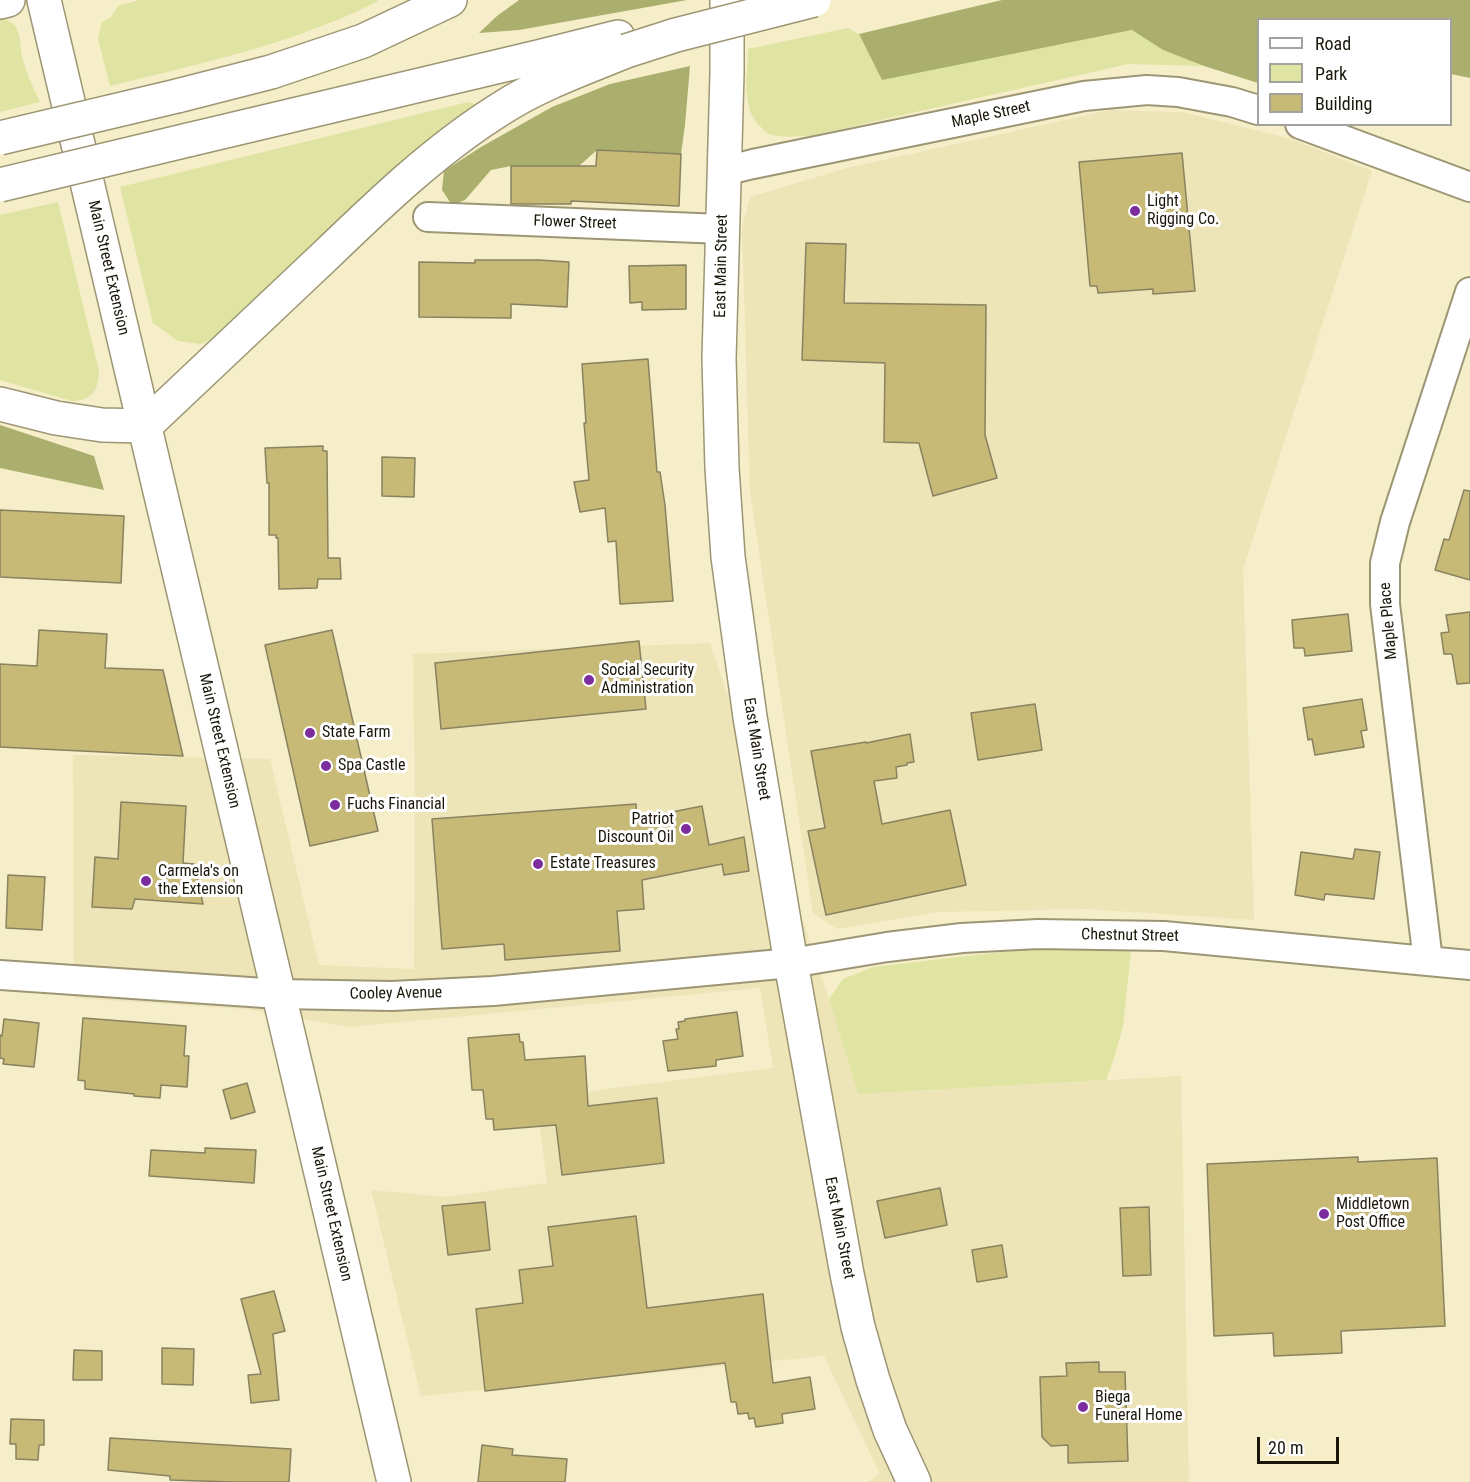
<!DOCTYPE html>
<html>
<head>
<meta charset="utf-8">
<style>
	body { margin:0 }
	#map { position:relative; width:1470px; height:1482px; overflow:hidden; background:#f5eec9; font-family:"Roboto Condensed",sans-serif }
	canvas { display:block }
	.legend { position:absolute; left:1257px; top:18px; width:195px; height:108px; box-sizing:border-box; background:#fff; border:2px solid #a3a29d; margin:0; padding:8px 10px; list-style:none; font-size:18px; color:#1a170a }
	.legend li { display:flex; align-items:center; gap:12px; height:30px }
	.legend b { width:30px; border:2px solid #a3a29d }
	.scale { position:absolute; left:1257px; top:1437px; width:82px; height:27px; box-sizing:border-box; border:3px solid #1a170a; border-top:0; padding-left:8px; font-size:18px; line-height:21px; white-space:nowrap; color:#1a170a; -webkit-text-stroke:4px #fff; paint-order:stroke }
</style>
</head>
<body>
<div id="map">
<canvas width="1470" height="1482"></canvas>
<ul class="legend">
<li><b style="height:8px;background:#fff"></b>Road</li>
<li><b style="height:16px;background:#dfe4a2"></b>Park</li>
<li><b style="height:16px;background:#c7b976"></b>Building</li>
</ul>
<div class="scale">20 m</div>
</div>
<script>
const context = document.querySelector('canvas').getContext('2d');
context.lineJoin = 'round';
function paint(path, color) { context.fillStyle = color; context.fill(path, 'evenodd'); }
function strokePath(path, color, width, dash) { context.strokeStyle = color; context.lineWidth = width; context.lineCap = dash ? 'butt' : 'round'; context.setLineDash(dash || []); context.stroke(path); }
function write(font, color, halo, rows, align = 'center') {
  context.font = font + ' "Roboto Condensed",sans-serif'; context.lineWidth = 6; context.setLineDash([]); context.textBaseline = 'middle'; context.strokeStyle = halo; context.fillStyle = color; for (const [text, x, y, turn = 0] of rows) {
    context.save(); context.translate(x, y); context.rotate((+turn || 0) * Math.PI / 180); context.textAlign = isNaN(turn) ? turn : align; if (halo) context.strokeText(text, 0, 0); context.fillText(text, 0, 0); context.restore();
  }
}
paint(new Path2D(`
	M1110 110 1183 112 1291 139 1372 171 1243 569 1254 920 1085 909 938 912 837 929 813 913 750 492 742 228 750 197 847 168Z
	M710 643 829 999 858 1094 1181 1076 1189 1482H868L880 1474 824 1356 421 1396 371 1190 447 1197 547 1183 536 1098 773 1068 760 988 349 1027 245 1009 74 998 73 755 270 759 319 965 414 969 415 801 413 654Z`), '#ede4b8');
paint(new Path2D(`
	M139 0H378L377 2C361 9 344 18 327 24 257 52 182 68 110 86L98 39 102 22 110 18 118 6Z
	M4 19C11 21 16 25 18 32 21 39 20 48 22 56 26 72 33 87 40 102L0 112V20Z
	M848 28 859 34 882 79 1133 30 1163 50 1204 66 1128 64 810 136C798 136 785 138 772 135 767 134 764 130 761 127 740 109 748 74 748 49Z
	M468 102 475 104 473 112 449 122 224 333 201 344 178 341 153 323 120 187Z
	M58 202 99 371C98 390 93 400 72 401L0 380V215Z
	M1115 944 1131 950 1123 1027 1113 1061 1106 1080 858 1094 829 999 843 979 873 967 1019 950Z`), '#dfe4a2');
paint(new Path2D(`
	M519 0H687L519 30 479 33 497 16Z
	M1002 0H1470V78L1451 74 1450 20H1258V83L1204 66 1163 50 1132 30 882 80 859 34Z
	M690 66 685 125 681 154 597 150 579 166H511L491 170 465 200 452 205 442 190 444 171 481 147 552 107 610 84Z
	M0 425 94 456 104 490 0 468Z`), '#aaaf6d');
const building = new Path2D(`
	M597 150 681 154 679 206 571 201V204H511V166H596Z
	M1182 153 1195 291 1153 294V289L1098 293 1097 286H1090L1079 162Z
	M806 243 846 244 844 303 986 305 985 435 997 478 933 496 919 443 884 442 885 363 802 360Z
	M475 260H539L569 262 567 307 511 304V318L419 317V262L475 263Z
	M686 265V309L642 310V302L630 303 629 266Z
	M648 359 657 472H660L665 505 673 601 620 604 616 541 608 542 605 508 580 512 574 482 589 480 584 423H586L582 364Z
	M323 446V451H327L328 558H340L341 579H318L317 588 279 589 278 538H276V535H269V483H267L265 448Z
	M382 457 415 458 414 497 382 496Z
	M1464 490 1470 491V580L1435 570 1444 539 1449 540Z
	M0 510 124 516 121 583 0 577Z
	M1470 612V683L1457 684 1452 654H1444L1441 633 1449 632 1446 615Z
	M1348 614 1352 651 1305 656 1304 648H1294L1292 620Z
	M39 630 107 634 105 668 163 670 183 756 0 747V664L37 666Z
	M332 630 378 831 310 846 265 645Z
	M639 641 646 709 441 729 435 663Z
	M1362 699 1367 730 1361 731 1364 747 1315 755 1312 739 1308 740 1303 708Z
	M1035 704 1042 750 978 760 971 713Z
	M910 734 914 762 907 763V765L896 767 897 778 874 781 882 824 950 810 966 885 826 915 808 831 825 828 811 751 866 742V743Z
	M121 802 186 806 183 863 194 864 203 904 135 899 132 909 92 907 95 857 118 859Z
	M636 804 637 819 702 806 709 845 744 837 749 871 724 875 722 864 642 880 644 909 617 911 620 951 505 960 504 944 442 949 432 819Z
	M1355 849 1380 852 1374 899 1325 894 1324 900 1295 895 1301 852 1353 859Z
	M8 875 45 877 42 930 6 928Z
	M737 1012 743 1056 716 1060V1066L668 1071 663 1041 678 1039 676 1029H679L678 1022 685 1021V1019Z
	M83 1018 186 1026 184 1056H189L187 1087 161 1085 160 1098 134 1096V1094L85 1089V1081L78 1080Z
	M4 1019 39 1023 34 1067 3 1064 4 1059 0 1058V1035L2 1036Z
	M519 1034 520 1042H523L525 1060 585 1056 588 1106 657 1098 664 1163 562 1175 556 1125 494 1130 493 1119H486L483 1090H472L468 1038Z
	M247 1083 255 1112 231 1119 223 1090Z
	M205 1148 256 1150 254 1183 149 1176 151 1150 205 1153Z
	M1358 1157V1162L1437 1158 1445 1326 1341 1331 1342 1353 1274 1356 1273 1333 1214 1336 1207 1164Z
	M940 1188 947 1225 885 1238 877 1201Z
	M485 1202 490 1250 448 1255 442 1206Z
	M1149 1207 1151 1275 1123 1276 1120 1208Z
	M636 1216 647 1308 763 1294 773 1383 810 1377 815 1409 782 1414 783 1423 756 1427 754 1418 749 1419 748 1413 738 1414 736 1402H731L725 1363 485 1391 476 1309 523 1303 519 1270 553 1266 548 1227Z
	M1002 1245 1007 1277 977 1282 972 1250Z
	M274 1291 285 1331 273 1334 279 1400 251 1403 248 1375 261 1374 241 1299Z
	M162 1348 194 1349 193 1385 162 1384Z
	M74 1350 102 1351V1380H73Z
	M1099 1362V1372H1125L1128 1461 1068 1463V1445L1051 1446 1042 1437 1040 1377 1067 1376 1066 1363Z
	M11 1419 44 1420V1445H39L38 1460 16 1459V1444H10Z
	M110 1438 291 1449 289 1482H232L170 1480V1476L108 1470Z
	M482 1445 513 1449 512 1455 567 1459 565 1482H478Z`);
paint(building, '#c7b976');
strokePath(building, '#898260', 1.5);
const street = new Path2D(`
	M1300 124 1470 187
	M724 171 753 164 1084 96 1147 90 1178 92 1232 102 1258 110
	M428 217 722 229
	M1428 961 1385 604V563L1395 522 1470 292
	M0 975 279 994 392 996 493 991 791 963 887 947 962 938 1038 934 1164 936 1470 965`);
const primary = new Path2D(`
	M44 0 394 1482
	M727 0V73L719 359 722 468 728 557 750 717 791 963 847 1274 858 1327 873 1380 890 1430 914 1482`);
const highway = new Path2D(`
	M0 2 8 0
	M177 96 271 72 363 41 450 0
	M188 140 538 57 618 37
	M0 404 56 418 102 425 145 426C205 370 264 313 324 257 380 203 436 149 502 108 539 84 585 68 626 51`);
strokePath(street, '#9d9674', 32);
strokePath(primary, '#9d9674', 36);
strokePath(highway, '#9d9674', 36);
strokePath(street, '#fff', 28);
strokePath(primary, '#fff', 33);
strokePath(highway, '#fff', 33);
const highwayBridge = new Path2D(`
	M626 51 676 35 814 0
	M0 138 177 96
	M0 185 188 140`);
strokePath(highwayBridge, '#9d9674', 36, []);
strokePath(highwayBridge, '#fff', 33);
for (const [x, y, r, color] of [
	[1135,211,6,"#7c2d9d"],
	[589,680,6,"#7c2d9d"],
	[310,733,6,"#7c2d9d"],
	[326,766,6,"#7c2d9d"],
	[335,805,6,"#7c2d9d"],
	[686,829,6,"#7c2d9d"],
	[538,864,6,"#7c2d9d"],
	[146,881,6,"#7c2d9d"],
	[1324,1214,6,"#7c2d9d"],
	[1083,1407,6,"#7c2d9d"]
]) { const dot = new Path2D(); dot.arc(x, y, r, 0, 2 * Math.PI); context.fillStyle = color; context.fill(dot); strokePath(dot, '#fff', 2); }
write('16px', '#1a170a', '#fff', [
	["Maple Street",991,115,-12],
	["Flower Street",575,223,2],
	["East Main Street",722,266,-89],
	["Main Street Extension",108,268,77],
	["Maple Place",1389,621,-95],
	["Main Street Extension",219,741,77],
	["East Main Street",756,749,81],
	["Chestnut Street",1130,936,1],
	["Cooley Avenue",396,994,-1],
	["Main Street Extension",331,1214,77],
	["East Main Street",839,1228,79]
]);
write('16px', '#1a170a', '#fff', [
	["Light",1147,202],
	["Rigging Co.",1147,220],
	["Social Security",601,671],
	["Administration",601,689],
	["State Farm",322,733],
	["Spa Castle",338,766],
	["Fuchs Financial",347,805],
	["Patriot",674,820,"right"],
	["Discount Oil",674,838,"right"],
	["Estate Treasures",550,864],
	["Carmela's on",158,872],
	["the Extension",158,890],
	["Middletown",1336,1205],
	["Post Office",1336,1223],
	["Biega",1095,1398],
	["Funeral Home",1095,1416]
], 'left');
</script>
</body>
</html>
